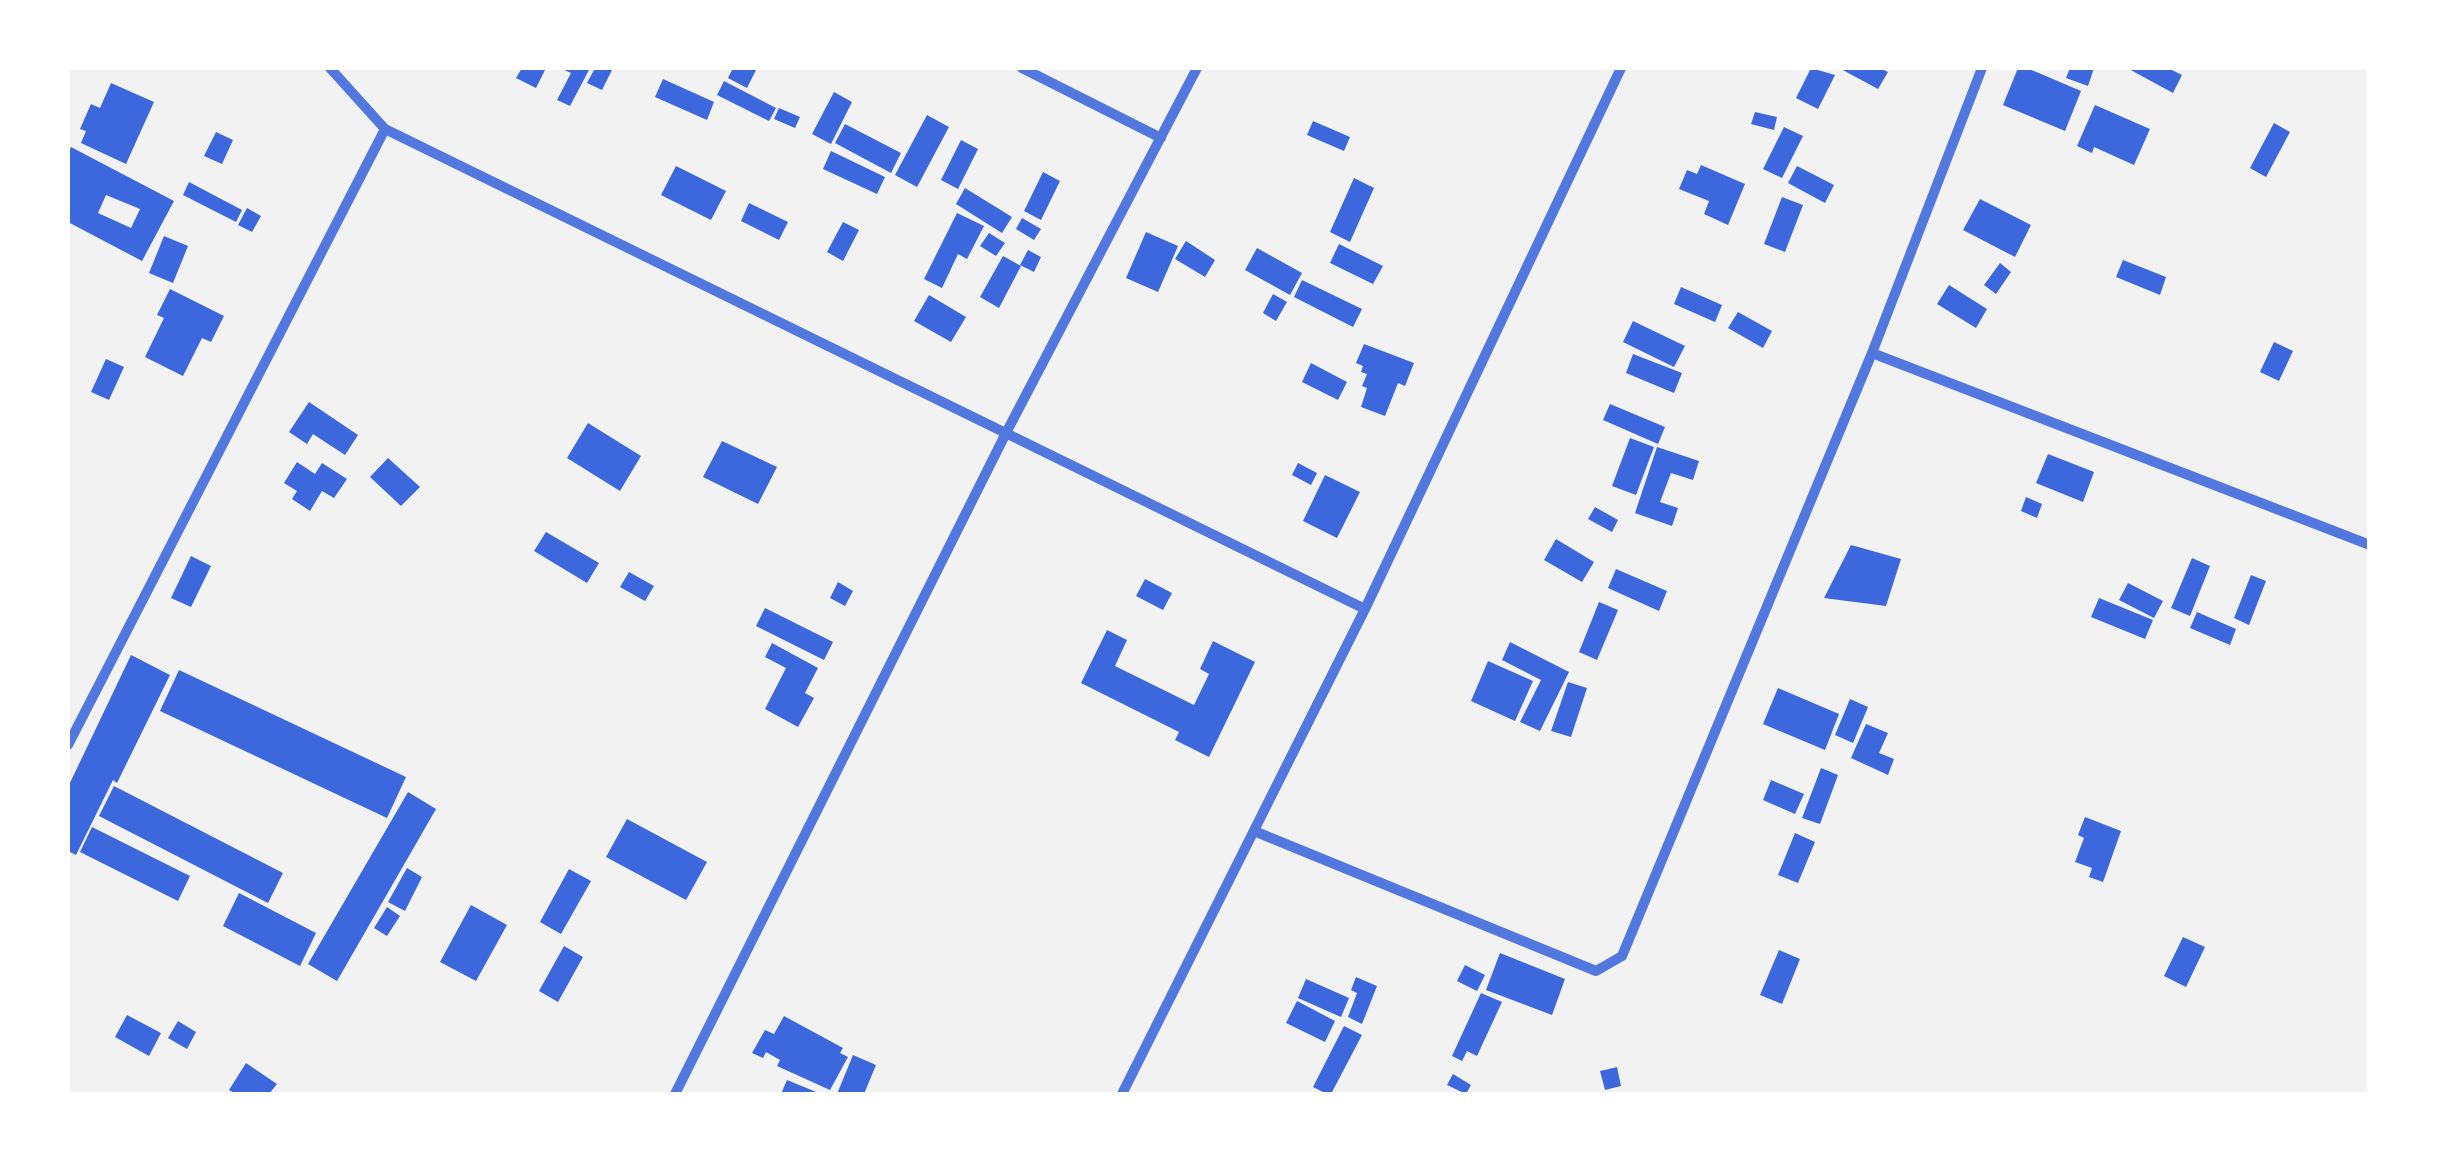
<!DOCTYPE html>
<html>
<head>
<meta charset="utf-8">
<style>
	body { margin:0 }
	#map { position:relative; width:2437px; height:1162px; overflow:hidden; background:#f2f2f2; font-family:Commissioner,sans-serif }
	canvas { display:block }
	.frame { position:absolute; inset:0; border:70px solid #fff; pointer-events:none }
</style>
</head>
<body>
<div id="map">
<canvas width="2437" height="1162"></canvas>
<div class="frame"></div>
</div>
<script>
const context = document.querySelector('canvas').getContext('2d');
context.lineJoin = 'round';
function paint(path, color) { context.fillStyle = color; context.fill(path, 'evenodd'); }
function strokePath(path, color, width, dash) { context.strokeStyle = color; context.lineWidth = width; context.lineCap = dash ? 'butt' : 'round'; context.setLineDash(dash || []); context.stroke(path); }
paint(new Path2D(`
	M522 68H546L536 88 516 78Z
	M560 68H590L570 106 557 100 571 73Z
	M595 68H613L602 90 587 83Z
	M733 68H757L747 88 728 78Z
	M1811 68 1835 75 1818 109 1796 98Z
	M1839 68H1880L1888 72 1878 89Z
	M2018 68H2027L2081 91 2065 131 2003 105Z
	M2070 68H2094L2088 86 2066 78Z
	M2127 68H2168L2182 75 2173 93Z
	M663 79 714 102 707 120 655 97Z
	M724 81 776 108 769 121 717 95Z
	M111 83 154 102 126 164 81 143 86 131 80 129 91 104 100 108Z
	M834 92 852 102 831 144 812 134Z
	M2095 105 2150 129 2134 165 2094 147 2092 153 2077 146Z
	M779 108 800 117 795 128 774 119Z
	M1755 112 1777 117 1774 130 1751 124Z
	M927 115 949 127 917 187 895 175Z
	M1313 121 1350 137 1344 151 1307 135Z
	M2274 123 2290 132 2266 177 2250 168Z
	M845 124 901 153 891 173 835 143Z
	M1784 127 1803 136 1782 178 1763 169Z
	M216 132 233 140 222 164 204 156Z
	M961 140 978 149 958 189 941 180Z
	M71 147 174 201 142 261 68 222V153ZM106 195 140 209 131 228 98 213Z
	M831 151 885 177 877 194 823 169Z
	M1701 165 1745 184 1728 225 1704 214 1709 201 1679 189 1687 170 1697 174Z
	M676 166 726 191 711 220 661 195Z
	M1797 166 1834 185 1825 203 1788 183Z
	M1043 172 1060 181 1041 220 1024 211Z
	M1354 178 1374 188 1350 242 1330 232Z
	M189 182 242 210 236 222 183 195Z
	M965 188 1012 217 1002 233 956 204Z
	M1782 197 1803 205 1785 252 1764 244Z
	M1980 199 2031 225 2015 257 1963 230Z
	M749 203 788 222 779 240 741 221Z
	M247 208 261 216 252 232 238 225Z
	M957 213 984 226 967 259 958 254 942 288 924 279Z
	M1022 218 1041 229 1034 240 1016 229Z
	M843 222 859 230 843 261 827 252Z
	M1146 232 1178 246 1158 292 1126 278Z
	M989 233 1005 243 996 256 980 246Z
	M164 236 188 246 173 283 149 273Z
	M1186 241 1215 260 1205 277 1175 259Z
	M1339 244 1383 266 1373 284 1330 263Z
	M1257 248 1302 273 1290 295 1245 270Z
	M1028 250 1041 257 1034 272 1020 265Z
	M1003 256 1021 266 999 308 980 297Z
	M2123 260 2166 277 2160 295 2116 277Z
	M2000 263 2011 272 1996 294 1984 285Z
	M1302 280 1362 309 1353 327 1294 297Z
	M1949 285 1987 309 1976 328 1937 304Z
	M1681 287 1722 305 1715 322 1674 304Z
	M170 289 224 316 211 342 202 338 183 376 145 357 164 318 157 315Z
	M1273 294 1287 302 1276 321 1263 313Z
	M929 295 966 317 951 342 914 321Z
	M1738 312 1772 331 1763 348 1728 328Z
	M1633 321 1685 346 1674 367 1623 342Z
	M2274 342 2293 351 2279 381 2260 372Z
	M1364 344 1414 363 1405 386 1398 383 1385 416 1361 407 1367 388 1362 386 1367 374 1361 372 1363 366 1356 363Z
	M1633 354 1682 373 1674 393 1626 373Z
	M106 359 124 367 109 400 91 392Z
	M1311 363 1347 382 1338 400 1302 382Z
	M309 402 358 435 345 455 313 434 307 444 289 432Z
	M1610 404 1665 427 1658 444 1603 420Z
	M588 423 641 456 620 491 567 458Z
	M1630 438 1654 447 1636 495 1612 486Z
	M722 441 777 467 758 504 703 477Z
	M1657 447 1699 461 1693 480 1671 473 1660 502 1678 508 1672 526 1635 513Z
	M2048 454 2094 472 2083 502 2036 483Z
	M388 458 420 487 401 506 370 477Z
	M297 462 315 474 322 463 347 479 334 498 322 491 310 511 292 499 297 491 284 483Z
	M1298 463 1317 473 1311 485 1292 475Z
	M1325 475 1360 492 1337 538 1303 521Z
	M2026 497 2042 504 2037 518 2021 511Z
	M1595 507 1618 520 1612 532 1588 519Z
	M546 532 599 563 587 583 534 551Z
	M1556 539 1594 562 1582 582 1544 560Z
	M1851 545 1901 559 1886 606 1824 598Z
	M191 556 211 566 191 607 171 598Z
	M2192 558 2210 566 2190 616 2171 608Z
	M1616 569 1667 591 1659 611 1608 588Z
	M629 572 654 586 645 601 620 587Z
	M2251 575 2266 581 2249 625 2234 618Z
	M1145 579 1172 593 1163 610 1136 596Z
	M838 582 853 591 845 606 830 598Z
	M2128 583 2163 601 2154 618 2119 600Z
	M2099 598 2153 620 2145 639 2091 617Z
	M1599 602 1618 610 1597 660 1579 652Z
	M765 608 833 642 824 660 756 626Z
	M2197 612 2236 629 2230 645 2190 628Z
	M1107 630 1127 640 1115 666 1194 705 1209 674 1200 669 1213 641 1255 662 1209 757 1175 740 1179 732 1081 683Z
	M1510 642 1569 672 1540 731 1520 722 1541 680 1502 660Z
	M772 643 818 668 805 693 814 698 798 727 765 709 786 668 765 657Z
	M131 655 170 675 117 783 113 780 76 855 68 851V787Z
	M1488 661 1533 681 1515 721 1471 701Z
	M179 670 406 777 387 818 160 711Z
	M1568 682 1587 688 1571 737 1551 731Z
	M1778 688 1839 714 1825 750 1763 724Z
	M1850 699 1868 707 1853 743 1835 735Z
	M1866 724 1888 733 1879 753 1894 759 1888 775 1851 758Z
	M1821 768 1838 775 1820 824 1802 818Z
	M1771 780 1804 794 1795 814 1763 800Z
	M114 786 283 873 268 903 99 816Z
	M408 792 436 809 337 981 308 964Z
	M2085 817 2121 831 2103 882 2089 877 2092 868 2075 862 2084 838 2078 835Z
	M627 819 707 862 686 900 606 857Z
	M92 827 190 876 178 901 80 852Z
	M1795 833 1815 842 1798 883 1778 875Z
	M407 868 422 877 405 911 388 902Z
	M569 869 591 881 561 934 540 922Z
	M239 893 316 933 300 966 223 926Z
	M471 905 507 925 476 981 440 962Z
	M387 907 400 916 387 936 374 928Z
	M2183 937 2205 947 2186 987 2164 976Z
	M564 946 583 957 558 1002 539 991Z
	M1779 950 1800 959 1782 1004 1760 995Z
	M1500 953 1565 979 1552 1015 1486 990Z
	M1465 965 1485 975 1477 991 1457 981Z
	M1356 977 1377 986 1362 1024 1348 1017 1357 993 1351 990Z
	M1306 979 1349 998 1341 1017 1298 998Z
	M1481 993 1502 1002 1477 1056 1467 1051 1462 1061 1452 1056Z
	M1297 1001 1335 1021 1325 1042 1286 1023Z
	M127 1015 161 1033 149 1056 115 1037Z
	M784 1016 843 1048 840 1053 848 1057 830 1090 777 1066 780 1060 766 1052 763 1058 752 1053 765 1030 774 1034Z
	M178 1021 196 1032 187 1049 168 1038Z
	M1344 1026 1362 1035 1331 1094H1327L1313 1087Z
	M853 1055 876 1065 864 1094H837Z
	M246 1063 277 1084 269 1094H236L229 1090Z
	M1617 1067 1621 1086 1605 1090 1600 1071Z
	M1453 1074 1471 1085 1466 1094 1447 1085Z
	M787 1080 821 1094H781Z`), '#3d67dc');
strokePath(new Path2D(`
	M330 68 385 129 1365 609
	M1022 68 1161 138
	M1872 353 2370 545
	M68 745 385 129
	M1254 831 1596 971 1622 956 1872 353 1982 68
	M675 1094 1006 433 1197 68
	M1122 1094 1365 609 1621 68`), '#5277de', 10);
</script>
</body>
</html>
